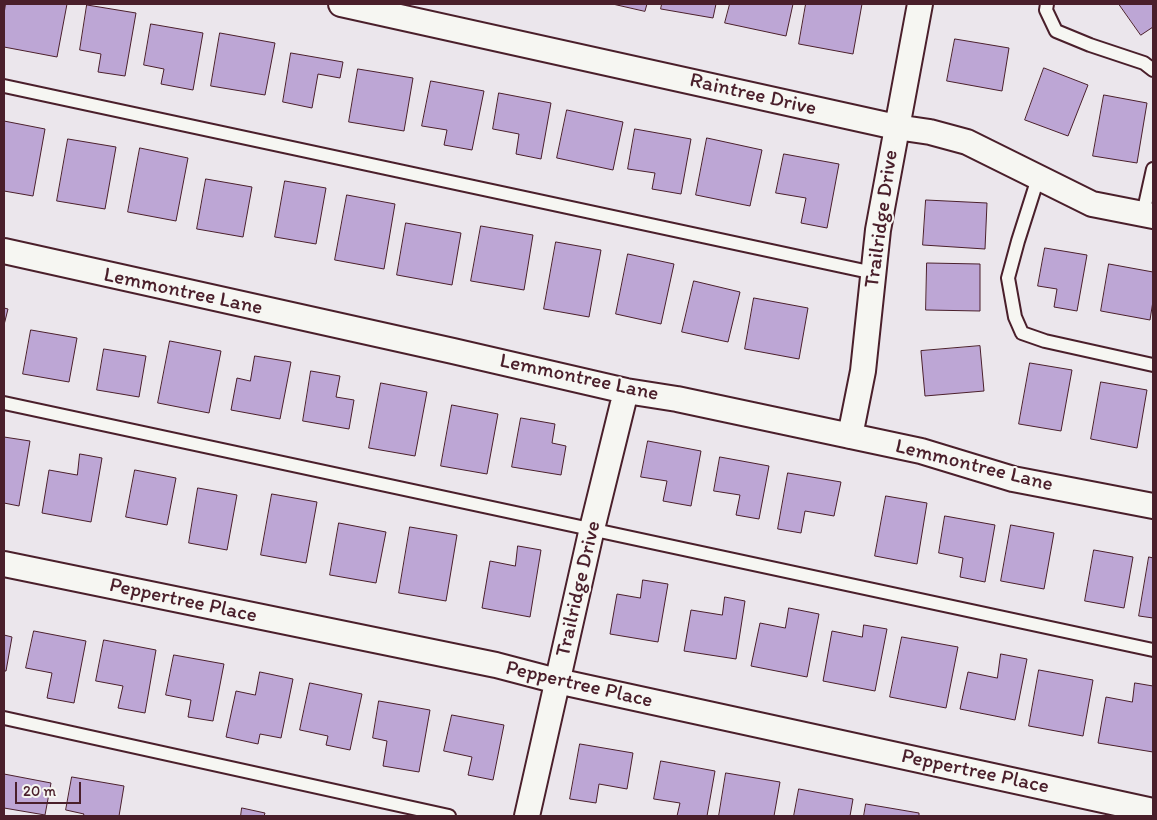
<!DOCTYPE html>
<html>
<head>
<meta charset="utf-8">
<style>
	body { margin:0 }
	#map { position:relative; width:1157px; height:820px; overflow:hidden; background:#ebe6ec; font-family:Itim,sans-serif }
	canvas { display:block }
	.frame { position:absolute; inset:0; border:5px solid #4a1f2b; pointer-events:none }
	.scale { position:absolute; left:15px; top:782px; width:66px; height:22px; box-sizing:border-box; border:2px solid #4a1f2b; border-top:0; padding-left:6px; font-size:15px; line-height:18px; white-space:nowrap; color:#4a1f2b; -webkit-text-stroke:4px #f6f6f2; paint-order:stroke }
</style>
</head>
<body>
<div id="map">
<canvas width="1157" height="820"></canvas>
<div class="frame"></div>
<div class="scale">20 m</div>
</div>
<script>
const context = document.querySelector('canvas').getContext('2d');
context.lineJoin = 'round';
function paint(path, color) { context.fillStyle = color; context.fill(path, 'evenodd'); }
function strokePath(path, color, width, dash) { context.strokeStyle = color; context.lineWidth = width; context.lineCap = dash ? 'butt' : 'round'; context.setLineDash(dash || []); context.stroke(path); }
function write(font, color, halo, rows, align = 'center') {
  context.font = font + ' Itim,sans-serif'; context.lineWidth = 4; context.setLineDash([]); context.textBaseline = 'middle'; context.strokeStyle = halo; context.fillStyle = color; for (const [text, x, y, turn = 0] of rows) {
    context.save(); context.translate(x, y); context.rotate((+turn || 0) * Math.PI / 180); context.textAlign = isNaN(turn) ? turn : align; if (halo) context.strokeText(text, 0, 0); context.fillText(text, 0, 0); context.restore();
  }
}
const building = new Path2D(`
	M6 4H67L57 57 4 47V14Z
	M613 4H647L645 11Z
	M662 4H716L713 18 661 9Z
	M730 4H793L786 36 725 23Z
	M806 4H862L853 54 799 44Z
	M1119 4H1153V27L1141 35Z
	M87 5 136 13 125 76 98 72 101 54 80 50Z
	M151 24 203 33 193 90 161 84 164 69 144 65Z
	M220 33 275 43 265 95 211 86Z
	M955 39 1009 48 1002 91 947 81Z
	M291 53 343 62 340 78 318 74 312 108 283 102Z
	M1044 68 1088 85 1068 136 1025 120Z
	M358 69 413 78 404 131 349 122Z
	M431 81 484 91 472 150 444 145 447 130 422 126Z
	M499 93 551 103 541 159 516 154 519 134 493 129Z
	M1104 95 1147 103 1137 163 1093 156Z
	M567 110 623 122 613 170 557 158Z
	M4 121 45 129 33 196 4 191Z
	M635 129 691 139 681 194 652 189 655 173 628 169Z
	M707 138 762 150 750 206 696 195Z
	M68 139 116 147 105 209 57 201Z
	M140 148 188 158 176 221 128 212Z
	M784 154 839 164 827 228 801 223 806 198 776 193Z
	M206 179 252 187 243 237 197 229Z
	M285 181 326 188 316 244 275 237Z
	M347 195 395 204 384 269 335 260Z
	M926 200 987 203 985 249 923 245Z
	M406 223 461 233 452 285 397 275Z
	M481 226 533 235 524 290 471 281Z
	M556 242 601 250 589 317 544 309Z
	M1045 248 1087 255 1077 311 1054 307 1057 289 1038 286Z
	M628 254 674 264 661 324 616 314Z
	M927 263 980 264V311L926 310Z
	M1109 264 1153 272V301L1150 320 1101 311Z
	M694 281 740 292 728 342 682 332Z
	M754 298 808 308 799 359 745 349Z
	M4 308 8 309 4 325Z
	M31 330 77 338 69 382 23 374Z
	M170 341 221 351 209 413 158 403Z
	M980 346 984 391 925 396 921 351Z
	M104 349 146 356 139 397 97 390Z
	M255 356 291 362 280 419 231 410 237 378 250 381Z
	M1030 363 1072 370 1061 431 1019 424Z
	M311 371 340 376 336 397 354 400 349 429 303 421Z
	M1101 382 1147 390 1137 448 1091 439Z
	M381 383 427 392 415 456 369 448Z
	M452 405 498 414 487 474 441 466Z
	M521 418 555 424 552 443 566 446 561 475 512 467Z
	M4 437 30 441 19 506 4 503Z
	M648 441 701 451 691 506 663 501 667 481 641 477Z
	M80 454 102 458 91 522 42 513 49 470 77 475Z
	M720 457 769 466 759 519 736 515 740 495 714 491Z
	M135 470 176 478 167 525 126 517Z
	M788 473 841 482 834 516 805 511 801 533 778 529Z
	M198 488 237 495 227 550 189 543Z
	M272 494 317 502 306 563 261 555Z
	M886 496 927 503 917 564 875 556Z
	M945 516 995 525 985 582 960 577 963 558 939 553Z
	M339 523 386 532 376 583 330 575Z
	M1011 525 1054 533 1044 589 1001 581Z
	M410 527 457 535 446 601 399 593Z
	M518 546 541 550 530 617 482 608 490 561 515 566Z
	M1094 550 1133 557 1124 608 1085 601Z
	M1149 557 1153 558V618L1139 616Z
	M643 580 668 584 658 642 610 634 617 594 640 598Z
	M725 597 745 601 736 659 684 651 691 610 722 615Z
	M789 608 819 614 807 677 751 666 760 623 785 628Z
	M864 625 887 629 875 691 823 681 832 631 862 637Z
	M34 631 86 641 74 703 47 698 52 673 26 668Z
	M4 635 12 637 6 671H4Z
	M902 637 958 647 946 708 890 697Z
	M104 640 156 650 145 713 118 708 123 686 96 681Z
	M1001 654 1027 659 1015 720 960 709 968 672 997 678Z
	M174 655 224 664 213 721 188 717 191 700 166 695Z
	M1039 670 1093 680 1083 736 1029 726Z
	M260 672 293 679 281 738 260 734 258 744 226 737 236 691 255 695Z
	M310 683 362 694 350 750 326 745 328 736 300 730Z
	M1135 683 1153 686V752L1098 743 1106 697 1132 702Z
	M379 701 430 710 419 772 383 766 387 741 373 738Z
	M452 715 504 725 493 780 468 775 472 757 444 751Z
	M580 744 633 753 627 789 599 784 596 803 570 799Z
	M661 761 715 771 707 816H677L680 803 654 799Z
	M726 773 780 782 774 816H719Z
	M4 774 51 783 45 815 4 808Z
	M72 777 124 786 119 816H83L84 814 66 810Z
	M799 789 853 799 850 816H794Z
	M866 804 919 813V816H864Z
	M242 808 265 813 264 816H241Z`);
paint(building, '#bda6d5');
strokePath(building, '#4a1f2b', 1);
const service = new Path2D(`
	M1047 4 1046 10 1056 31 1090 45 1144 63 1153 70
	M4 86 874 273
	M1038 178 1018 241 1008 278 1015 317 1022 333 1045 341 1153 365
	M1143 214 1153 169
	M4 403 1153 650
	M4 718 449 816`);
const minor = new Path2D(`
	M341 4 896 127 930 132 967 142 1092 204 1153 216
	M4 251 453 351 626 391 677 399 921 451 1013 479 1153 506
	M850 436 863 371 878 230 920 4
	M4 564 496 665 557 681 1153 811
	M527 816 590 537 626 391`);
strokePath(service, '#4a1f2b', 16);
strokePath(minor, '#4a1f2b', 28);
strokePath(service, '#f6f6f2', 12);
strokePath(minor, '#f6f6f2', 24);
write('21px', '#4a1f2b', '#f6f6f2', [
	["Raintree Drive",753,95,13],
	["Trailridge Drive",882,219,-82],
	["Lemmontree Lane",183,292,12],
	["Lemmontree Lane",579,378,12],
	["Lemmontree Lane",974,466,14],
	["Trailridge Drive",579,589,-77],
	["Peppertree Place",183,601,12],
	["Peppertree Place",579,685,13],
	["Peppertree Place",975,772,12]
]);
</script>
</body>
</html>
